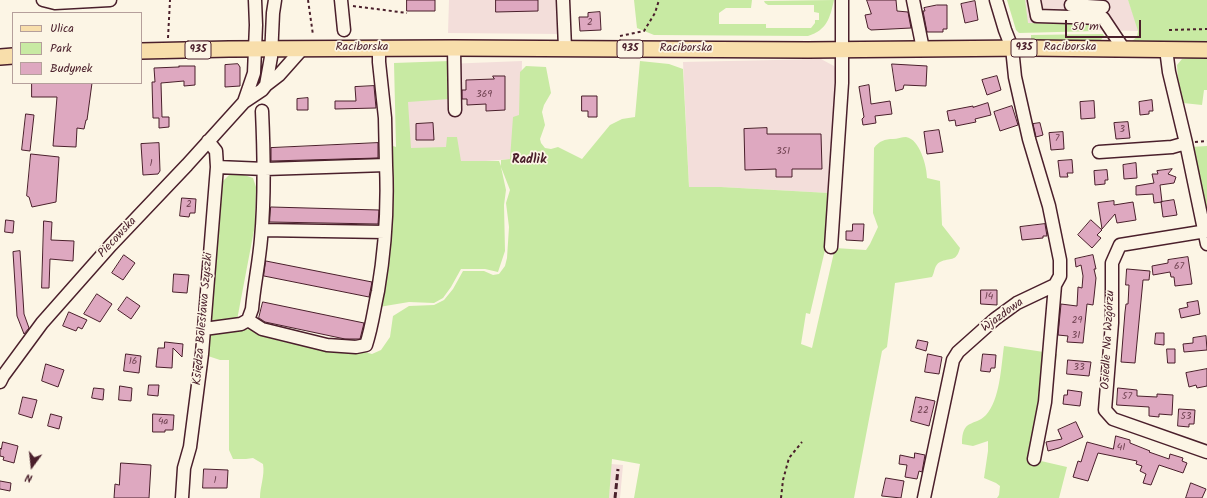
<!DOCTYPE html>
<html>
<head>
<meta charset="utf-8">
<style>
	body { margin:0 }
	#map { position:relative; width:1207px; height:498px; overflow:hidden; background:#fcf5e5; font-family:Kalam,sans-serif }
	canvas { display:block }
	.legend { position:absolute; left:12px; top:12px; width:130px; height:72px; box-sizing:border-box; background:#fcf5e5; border:1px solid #b59f9b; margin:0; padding:5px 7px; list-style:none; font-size:12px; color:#4a1f2b }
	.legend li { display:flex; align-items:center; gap:8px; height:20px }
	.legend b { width:20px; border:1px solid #b59f9b }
	.north { position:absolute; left:12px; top:446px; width:40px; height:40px; -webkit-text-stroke:3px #fcf5e5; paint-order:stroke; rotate:195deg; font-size:11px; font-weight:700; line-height:16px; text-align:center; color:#4a1f2b }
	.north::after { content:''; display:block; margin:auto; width:14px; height:18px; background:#4a1f2b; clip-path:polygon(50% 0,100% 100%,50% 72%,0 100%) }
	.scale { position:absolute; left:1065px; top:20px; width:76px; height:18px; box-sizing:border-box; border:2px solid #4a1f2b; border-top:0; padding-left:5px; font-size:12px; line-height:14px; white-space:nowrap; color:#4a1f2b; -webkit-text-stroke:3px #fcf5e5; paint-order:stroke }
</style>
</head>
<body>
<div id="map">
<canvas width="1207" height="498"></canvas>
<ul class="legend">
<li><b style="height:5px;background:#f8deab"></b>Ulica</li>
<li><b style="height:11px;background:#c8eaa3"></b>Park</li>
<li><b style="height:11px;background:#dea8c0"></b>Budynek</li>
</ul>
<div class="north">N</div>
<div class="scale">50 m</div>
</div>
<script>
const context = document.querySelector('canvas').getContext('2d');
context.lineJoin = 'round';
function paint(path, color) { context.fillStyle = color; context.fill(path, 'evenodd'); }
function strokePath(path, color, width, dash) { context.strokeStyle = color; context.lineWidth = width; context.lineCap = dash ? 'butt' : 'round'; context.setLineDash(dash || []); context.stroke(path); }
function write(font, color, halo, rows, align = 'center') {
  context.font = font + ' Kalam,sans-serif'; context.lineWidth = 3.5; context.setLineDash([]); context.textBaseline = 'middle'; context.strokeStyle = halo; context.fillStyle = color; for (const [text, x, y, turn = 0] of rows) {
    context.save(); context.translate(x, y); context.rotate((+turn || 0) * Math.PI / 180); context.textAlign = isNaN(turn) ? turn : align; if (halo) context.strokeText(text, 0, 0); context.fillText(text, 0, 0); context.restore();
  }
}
paint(new Path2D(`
	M449 0H559V34L448 33Z
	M1007 0H1128L1139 31 1025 29Z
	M821 59 834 66 837 73 829 193 721 187H689L683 62Z
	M522 61 521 113 512 159 459 163 449 140 445 151 409 150 406 99 446 64Z
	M611 464 623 465 620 498H609Z`), '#f3deda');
paint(new Path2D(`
	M634 0H752L751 8H726L719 13V24H766V28H811L815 23V20H819V13L814 12V5H768L765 3 764 1 834 0C830 18 827 30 808 36L654 35 637 28Z
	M1007 0H1025L1028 23 1094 25 1099 27 1097 31 1019 33 1016 30Z
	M1128 0H1207V50L1123 48 1137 37 1138 31Z
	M1103 34 1104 36 1101 40H1031V35Z
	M1193 58 1207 59V90H1204L1202 105 1183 103 1178 79 1177 65 1182 59Z
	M450 61 449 99 408 102 411 148 446 147 447 137H457L461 161H499L501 166V160L510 159 513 117 519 115 520 72 526 66 546 67 551 93 544 105 542 112 545 125 540 139 541 143 545 148 551 149 558 147 582 159 610 125 622 119 635 117 640 61 669 64 683 69 689 187H721L829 193 825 250 810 314 806 313 801 344 812 348 835 248 866 250 870 244 878 227 873 213 874 148C879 141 885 139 893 139 897 139 902 137 906 137 920 139 927 167 927 178L940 181 942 225 960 248C956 263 950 257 940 262 934 265 935 272 932 277L895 283 887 347 882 351 854 498H634L640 464 612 459 609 498H260C260 486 265 476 263 464L253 458 246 459H233L229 450V360H220L208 356V333L251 329 266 337 288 343 318 347 341 352 361 351 372 354 381 350 390 337 393 316 409 306 434 305 444 300 453 289 463 271H484L493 275 499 274 505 266 507 258 509 227 506 203 510 190 501 167 506 190 504 205 505 251 498 272 485 269H461L451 287 443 298 434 303 409 302 379 307 390 145 396 147 394 63Z
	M1207 146V213L1191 147Z
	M229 175H244L253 178 256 187 255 225 237 320 218 323 211 319V300L223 181Z
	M1004 346 1057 354 1041 461 1067 467 1059 498H997L999 495 1000 486 996 483 984 478 988 451V441L973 446 962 444C962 418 974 427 986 415 1000 400 1001 367 1004 346Z`), '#c8eaa3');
const building = new Path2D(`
	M407 0H435V11H407Z
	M496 0H538V11L496 12Z
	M867 0H896L897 11 908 12 911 28 871 30 868 28 865 15 871 14Z
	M975 1 978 20 965 23 961 4Z
	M937 5H947V29H943V32H927L923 11H925L924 8Z
	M600 12 601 30 580 31 579 17H588V13Z
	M238 64 240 67V86L225 87V65Z
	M892 64 927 66 926 86 904 85 903 89 896 91Z
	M179 66H195V85L184 86V81L161 83 162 117H169V127L159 128V118H153L152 82H155L154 68 179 67Z
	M493 76H505V110L486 111V104L467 105V99H462V90H466V80L494 79Z
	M997 76 1001 90 987 95 982 80Z
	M32 83H92L87 120H86L84 129 77 128 76 147 53 146 57 97H32Z
	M869 85 871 104 890 101 892 114 875 116 876 123 863 125 862 119 864 117 859 87Z
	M374 86 376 108 335 109V101H356L355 87Z
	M582 96H597V117H588V111H582Z
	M308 98V110H297V99Z
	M1152 100 1153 111H1149V114L1140 115 1139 102Z
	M1094 101 1095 118 1081 119 1080 102Z
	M988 103 991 115 975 119 976 122 956 126 955 120 949 121 947 111 973 106V107Z
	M1012 106 1018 125 1000 131 994 112Z
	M26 114 34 115 30 151 22 150Z
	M1128 122 1130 138 1116 139 1114 123Z
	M433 123 434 140H416V124Z
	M1040 123 1043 135 1036 137 1033 124Z
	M767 128V134H821L822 169H792V177H776V169L745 170 744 129Z
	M939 130 943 152 927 154 924 132Z
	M1063 132 1064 149 1051 150 1049 133Z
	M159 143 160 171 158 174 143 175 141 144Z
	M378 143V158L271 161V148Z
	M31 154 59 157 56 202 32 207 29 197 27 196Z
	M1072 160 1073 173H1067L1068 177H1060L1058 161Z
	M1136 163 1137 178 1124 179 1123 165Z
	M1172 169 1168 174 1176 177 1174 183 1160 185 1162 202 1154 203 1153 194 1136 195V186L1154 183 1152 174H1158L1157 171Z
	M1107 170 1108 180H1105V184L1095 185 1094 171Z
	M182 198 196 199 195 213H190L189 217 180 216Z
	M1174 200 1177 215 1163 217 1161 202Z
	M1114 201V205L1133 202 1136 220 1117 223 1115 214 1102 229 1098 203Z
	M271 207 379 210 378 224 270 222Z
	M6 220 14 221 13 233 5 232Z
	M1091 220 1102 230 1097 235 1101 238 1092 248 1078 235Z
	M44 221 52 222 51 240 74 241 73 261 50 259 49 288H42Z
	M853 224H864L863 241 846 240V231H852Z
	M1045 224 1047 236H1043V238L1022 240 1020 227Z
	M20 251 24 314 29 328 24 334 17 316 13 252Z
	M124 255 135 263 123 280 112 273Z
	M1093 255 1096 269H1094L1096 278 1094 297 1093 305 1087 304 1083 343 1067 342 1068 336 1058 335 1061 304 1077 306 1078 287 1082 288 1083 276 1081 265 1076 267 1075 259Z
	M1188 257 1192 284 1175 286 1174 277H1171L1170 272 1153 275 1152 266 1168 263V260Z
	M266 261 372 282 369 297 264 276Z
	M1127 269 1150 271 1149 280H1143L1135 363 1121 362 1125 312 1126 304H1128L1129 285H1126Z
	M174 274 189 275 187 293 173 292Z
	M981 290H997V305L981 304Z
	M97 294 112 304 100 322 84 314Z
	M127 297 140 306 131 319 118 310Z
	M1198 301 1200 314 1181 318 1179 309 1188 307 1187 303Z
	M263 302 364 323 360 339H345L265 322 259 318Z
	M69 312 87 320 82 329 78 327 76 331 63 326Z
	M1156 333H1164V345L1155 344Z
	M1206 336 1207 350 1184 352 1183 344 1193 343V338Z
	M918 340 928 342 926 351 916 348Z
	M165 342 183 344 182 357 173 348 172 368 156 367 158 348H164Z
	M1167 349H1175V363H1168Z
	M126 354 141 356 139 373 124 371Z
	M928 354 942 357 939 374 925 372Z
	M983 354 996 355 995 368H991L990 372 981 371Z
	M1068 360 1091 362 1089 376 1067 374Z
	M46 364 64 370 58 387 42 381Z
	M1207 369V386L1197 388 1196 385 1189 387 1186 373Z
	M149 385H159L158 396 148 395Z
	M120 386 132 388 131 401 119 400Z
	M94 388 104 389 103 400 92 398Z
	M1118 388 1137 390V396L1157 397V394L1173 395 1172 415 1159 414V417L1149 416V407L1117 405Z
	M1068 390 1082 392 1080 406 1063 404 1064 395H1067Z
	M23 397 37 400 32 418 19 414Z
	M916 397 935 401 929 426 911 421Z
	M1179 409 1195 410 1194 424H1189V427L1178 426Z
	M51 414 62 417 59 429 48 426Z
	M153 414 174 415 173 430H165V432H153Z
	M1076 422 1083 437 1059 448 1048 451 1046 442 1062 439 1058 430Z
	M1116 436 1130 440V443L1150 451 1149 452 1169 459 1170 454 1183 458 1182 461 1187 463 1183 473 1159 465 1151 485 1143 483 1146 474 1140 471 1142 466 1136 464 1137 461 1098 453 1088 481 1073 477 1078 461 1081 462 1087 442 1113 449Z
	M3 442 18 446 14 463 3 460 4 457 0 456V448L1 449Z
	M915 453 925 455 922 472 919 471 917 479 905 477 907 465 899 464 900 455 914 458Z
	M121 463 151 465 149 498H114L115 484 119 485Z
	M204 469 228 470 227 488H203Z
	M886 478 904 481 901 498 882 496Z
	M0 481 11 483 10 491 0 489Z
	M1191 483 1206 489 1202 498H1186Z`);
paint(building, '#dea8c0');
strokePath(building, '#4a1f2b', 1);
const minor = new Path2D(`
	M43 0 55 3 110 0
	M341 0 344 30
	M563 0 565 48
	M913 0 923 49
	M1034 0 1037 16 1103 18 1123 48
	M1071 5 1103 7
	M379 48V62L385 118 386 165
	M454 48 455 110
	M1166 49 1169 72 1186 143 1207 244
	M266 85 279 75 303 48
	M244 102 254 73 256 25 255 0
	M1099 152 1172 147 1186 143
	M217 167 265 169 386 165C388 207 385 249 378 291 374 309 372 327 366 345L356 347 327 345 262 329 248 320
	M262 230 385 232
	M1207 231 1120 245 1112 263V323L1105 410 1113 419 1207 452
	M831 247 842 83V0
	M204 329 241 324 248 320 252 309C254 286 259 263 261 239 265 196 264 154 262 111
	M0 382 3 376 42 323 111 245 187 165 244 102 262 90 266 85 271 57 273 13 275 0
	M1034 459 1045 402 1055 285
	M182 498 184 468 190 447 202 354 217 167 216 151 208 141
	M924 498 953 360 958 352 995 319 1017 303 1055 285 1060 276V260L1049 206 1029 139 1015 77 1012 48 1005 30 996 0`);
const major = new Path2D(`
	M141 51 229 49 454 48 808 50 1028 48 1207 50
	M0 57 13 56`);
strokePath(minor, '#4a1f2b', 15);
strokePath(major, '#4a1f2b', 18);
strokePath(new Path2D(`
	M308 0 313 35
	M353 6 407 13
	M1169 30 1207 29
	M620 36 644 31 655 13 659 0
	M168 38 170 0
	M1195 142 1207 141
	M781 498 783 480 789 458 802 442`), '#4a1f2b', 2, [3, 3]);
strokePath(minor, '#fcf5e5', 12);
strokePath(major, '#f8deab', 15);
strokePath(new Path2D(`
	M615 498 618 469`), '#4a1f2b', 3, [6, 3]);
write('10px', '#6f4150', null, [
	["2",590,23],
	["369",484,95],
	["3",1122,130],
	["7",1057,139],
	["351",783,152],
	["1",151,164],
	["2",189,205],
	["67",1179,267],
	["14",989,297],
	["29",1077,321],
	["31",1076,336],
	["16",133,362],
	["33",1079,368],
	["57",1127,397],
	["22",923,411],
	["53",1186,417],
	["4a",163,422],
	["41",1121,448],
	["1",215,481]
]);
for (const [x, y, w] of [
	[1024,48,26],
	[630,49,26],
	[198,50,26]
]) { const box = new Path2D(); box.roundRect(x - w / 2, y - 9, w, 18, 3); context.fillStyle = '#fcf5e5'; context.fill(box); strokePath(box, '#4a1f2b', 1); }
write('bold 11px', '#4a1f2b', null, [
	["935",1024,48],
	["935",630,49],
	["935",198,50]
]);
write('12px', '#4a1f2b', '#fcf5e5', [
	["Raciborska",362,48],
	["Raciborska",1070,48],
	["Raciborska",686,49],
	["Piecowska",118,238,-47],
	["Wjazdowa",1003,316,-36],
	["Księdza Bolesława Szyszki",204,319,-85],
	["Osiedle Na Wzgórzu",1109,340,-87]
]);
write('bold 13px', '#4a1f2b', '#fcf5e5', [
	["Radlik",529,161]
]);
</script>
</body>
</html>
